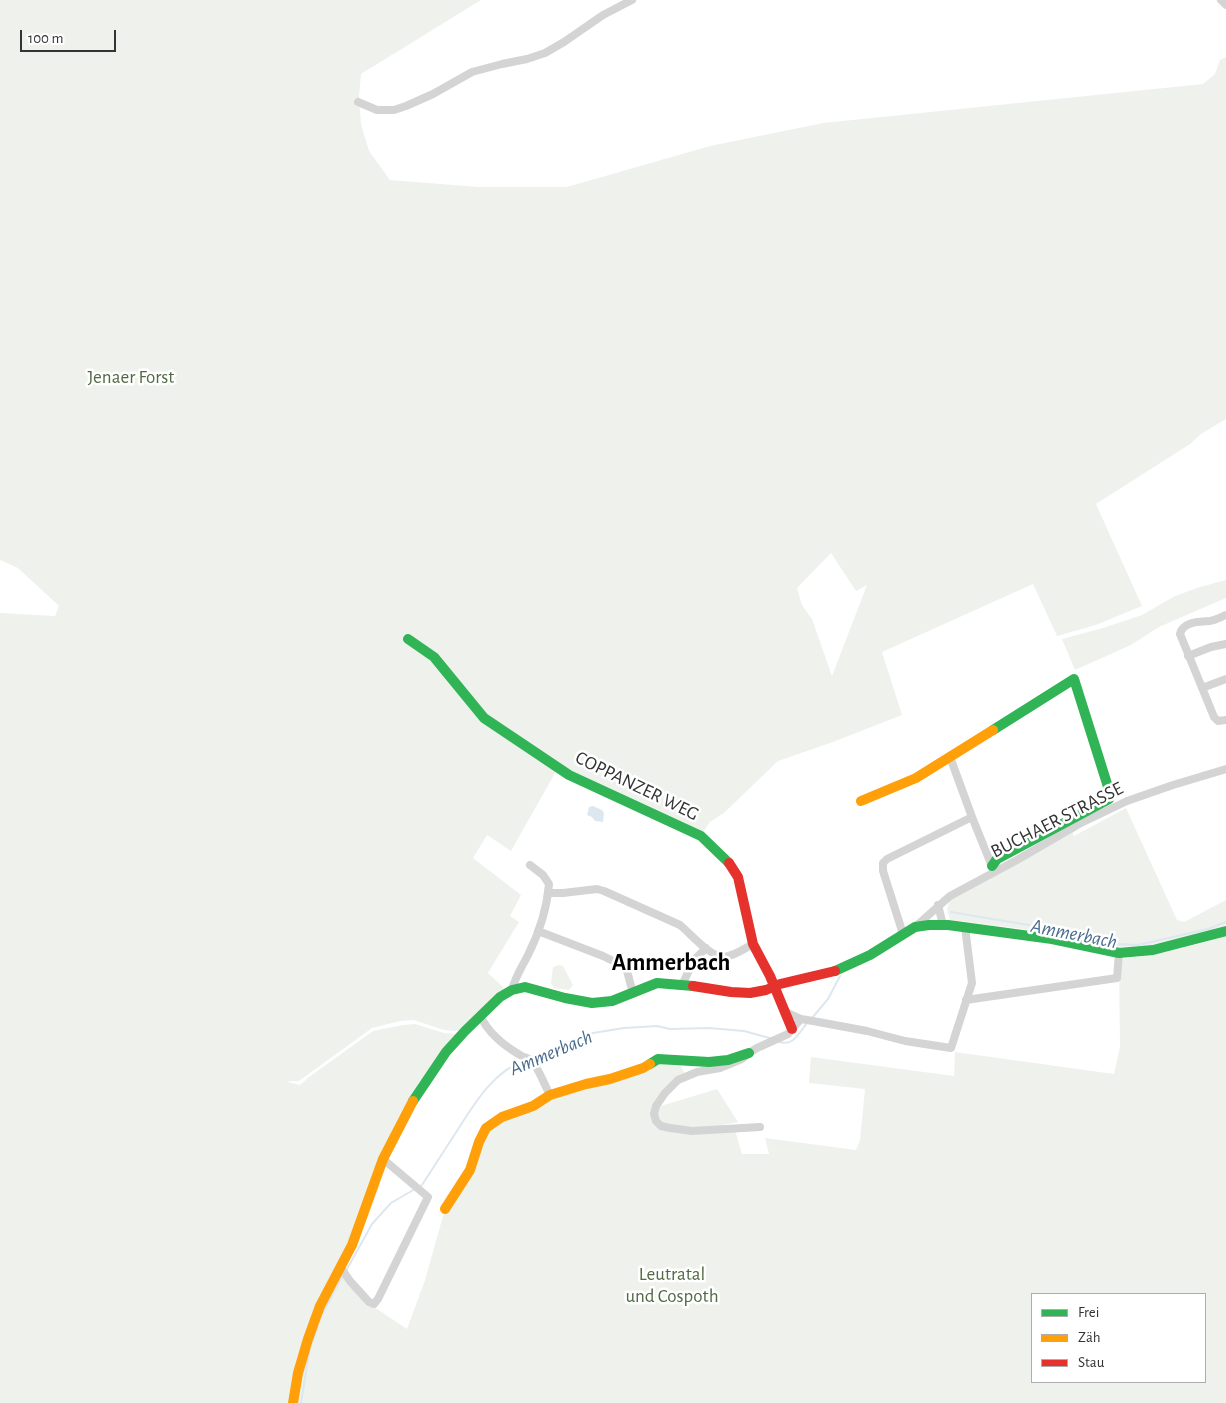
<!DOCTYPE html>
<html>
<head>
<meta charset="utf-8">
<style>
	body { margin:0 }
	#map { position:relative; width:1226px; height:1403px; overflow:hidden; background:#fff; font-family:"Alegreya Sans",sans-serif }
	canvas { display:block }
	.legend { position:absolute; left:1031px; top:1293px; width:175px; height:90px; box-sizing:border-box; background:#fff; border:1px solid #adadad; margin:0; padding:6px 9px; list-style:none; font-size:15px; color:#333 }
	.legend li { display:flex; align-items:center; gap:10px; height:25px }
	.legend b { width:25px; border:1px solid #adadad }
	.scale { position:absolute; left:20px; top:30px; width:96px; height:22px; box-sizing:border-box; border:2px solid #333; border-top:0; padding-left:6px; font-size:15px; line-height:18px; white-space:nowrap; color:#333; -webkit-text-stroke:4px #fff; paint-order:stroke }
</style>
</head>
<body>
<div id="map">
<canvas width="1226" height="1403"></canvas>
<ul class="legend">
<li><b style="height:6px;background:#30b455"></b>Frei</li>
<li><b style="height:6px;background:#ff9f0a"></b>Zäh</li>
<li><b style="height:6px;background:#e5322d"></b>Stau</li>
</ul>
<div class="scale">100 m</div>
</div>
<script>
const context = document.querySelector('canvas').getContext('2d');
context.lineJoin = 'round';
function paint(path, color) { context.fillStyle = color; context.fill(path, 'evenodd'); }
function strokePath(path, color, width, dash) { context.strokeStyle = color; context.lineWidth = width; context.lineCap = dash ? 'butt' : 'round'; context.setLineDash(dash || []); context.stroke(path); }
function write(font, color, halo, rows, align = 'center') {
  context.font = font + ' "Alegreya Sans",sans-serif'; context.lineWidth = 5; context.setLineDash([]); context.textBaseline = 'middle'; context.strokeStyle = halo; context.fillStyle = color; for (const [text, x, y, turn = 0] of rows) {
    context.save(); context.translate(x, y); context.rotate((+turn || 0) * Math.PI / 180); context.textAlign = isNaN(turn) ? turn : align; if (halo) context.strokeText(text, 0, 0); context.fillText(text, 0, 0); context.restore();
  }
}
paint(new Path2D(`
	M0 0H481L361 74 359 97 361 124 369 151 390 180 479 187H567L710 146 823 123 1203 84 1215 74 1220 60 1226 57V419L1201 434 1190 444 1096 504 1142 606 1096 625 1057 636 1033 584 882 652 902 715 833 742 778 761 724 813 710 822 701 835 559 766 511 851 487 835 473 858 521 895 510 916 519 922 488 973 503 987V990L462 1030 455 1031 444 1030 414 1020 400 1021 372 1028 299 1081H289L288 1082 300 1085 309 1077 373 1031 403 1025 415 1024 444 1033 458 1034 415 1092 339 1266 290 1403H0V613L55 616 59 606 18 568 0 560ZM831 553 856 591 867 585 832 676 812 619 802 605 797 588Z
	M1226 580V598L1159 627 1131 645 1075 670 1062 639 1103 628 1142 615 1175 596 1200 587Z
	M1126 808 1177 920 1184 922 1226 900V925L1189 938 1119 951 1066 937 1023 929 950 920 947 909 951 898 1072 831 1074 836Z
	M1226 936V1403H296L309 1339 341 1274 374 1307 407 1329 425 1280 445 1209 488 1127 532 1106 658 1061 680 1064 685 1074 654 1108 717 1089 738 1122 679 1134 735 1130 742 1154H769L765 1138 856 1150 860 1140 865 1089 809 1083 811 1057 954 1076 955 1052 1114 1074 1120 1047 1119 967 1121 959C1158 955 1191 947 1226 936ZM1032 1294H1205V1382H1032Z
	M559 965 563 966 573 985 569 990 554 988 551 983 553 967Z`), '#eff2ec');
paint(new Path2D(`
	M593 806 602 810 604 813 603 822 595 821 592 817 587 815 589 807Z`), '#dde7ef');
strokePath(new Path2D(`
	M951 912 1076 933 1114 944 1138 945 1208 929 1226 922
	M812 1018 828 999 840 976
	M777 1041C793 1048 798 1034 807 1023
	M532 1057 593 1033 624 1028 657 1026 670 1029 709 1028 744 1031 773 1039
	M419 1187 422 1185C433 1168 444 1151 455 1134 473 1106 492 1072 525 1060
	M346 1271 372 1224 391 1203 415 1189
	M323 1313 343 1275
	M312 1343 318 1327
	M301 1403 309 1353`), '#dde7ef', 2);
strokePath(new Path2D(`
	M1221 0 1226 5
	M358 102 377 110H394L406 106 433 94 472 72 502 64 527 59 545 53 564 42 603 15 632 0
	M1226 615C1221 617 1216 620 1210 621 1200 622 1183 621 1180 634L1214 717 1218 721 1226 720
	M1188 656 1211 647 1226 644
	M1202 688 1226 679
	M950 757 972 817
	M549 893H563L597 889 604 891 680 925C691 934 710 957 724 957 734 956 744 949 753 944
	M938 905 943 925
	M915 927 950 896 1017 860 1079 824 1127 801 1173 785 1226 769
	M538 931 603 956 625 967 627 971 631 986 634 993
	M903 934 883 871V863L887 859 972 817 993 869
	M682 985 694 960 706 948
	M512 990C515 977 522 967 528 955 539 933 547 908 549 884L543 875 530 865
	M966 1000 1117 978 1119 953
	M786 1012 801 1019 813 1021 867 1031 905 1041 951 1048 972 983 965 927
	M481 1017C489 1034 503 1045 520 1055 523 1057 528 1058 531 1060 538 1067 545 1086 550 1095
	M760 1127 692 1131 670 1128 661 1126 656 1121 654 1114 656 1106 665 1093 678 1080 697 1072 720 1068 742 1059 749 1053 757 1048 788 1034 801 1019
	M341 1268 350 1281 369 1302 374 1304 378 1299 428 1197 383 1159`), '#d4d4d4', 8);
strokePath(new Path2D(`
	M408 639 434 657 484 718 569 775 701 836 729 863
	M992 866 997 859 1109 799V790L1074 679 993 730
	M835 971 870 955 915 927 929 925H948L1052 939 1119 953 1153 950 1226 931
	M650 1064 658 1059 709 1062 728 1060 749 1053
	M413 1101 446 1052 465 1031 500 997 512 990 525 987 565 998 592 1003 612 1001 657 983 693 986`), '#30b455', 10);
strokePath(new Path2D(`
	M861 801 916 778 993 730
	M445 1209 470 1170 479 1142 486 1128 502 1117 533 1106 550 1095 586 1084 610 1079 643 1068 650 1064
	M293 1403 298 1373 308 1339 320 1306 352 1245 383 1159 413 1101`), '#ff9f0a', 10);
strokePath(new Path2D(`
	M729 863 738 877 753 944 770 976 792 1029
	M693 986 731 992 750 993 766 990 780 984 835 971`), '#e5322d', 10);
write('19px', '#536a44', '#fff', [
	["Jenaer Forst",131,377],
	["Leutratal",672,1274],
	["und Cospoth",672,1296]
]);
write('19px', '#333', '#fff', [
	["COPPANZER WEG",637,786,26],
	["BUCHAER STRASSE",1057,820,-27]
]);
write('italic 20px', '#496c8d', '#fff', [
	["Ammerbach",1074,934,11],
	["Ammerbach",551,1053,-23]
]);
write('bold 24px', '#000', '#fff', [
	["Ammerbach",671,963]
]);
</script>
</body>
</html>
